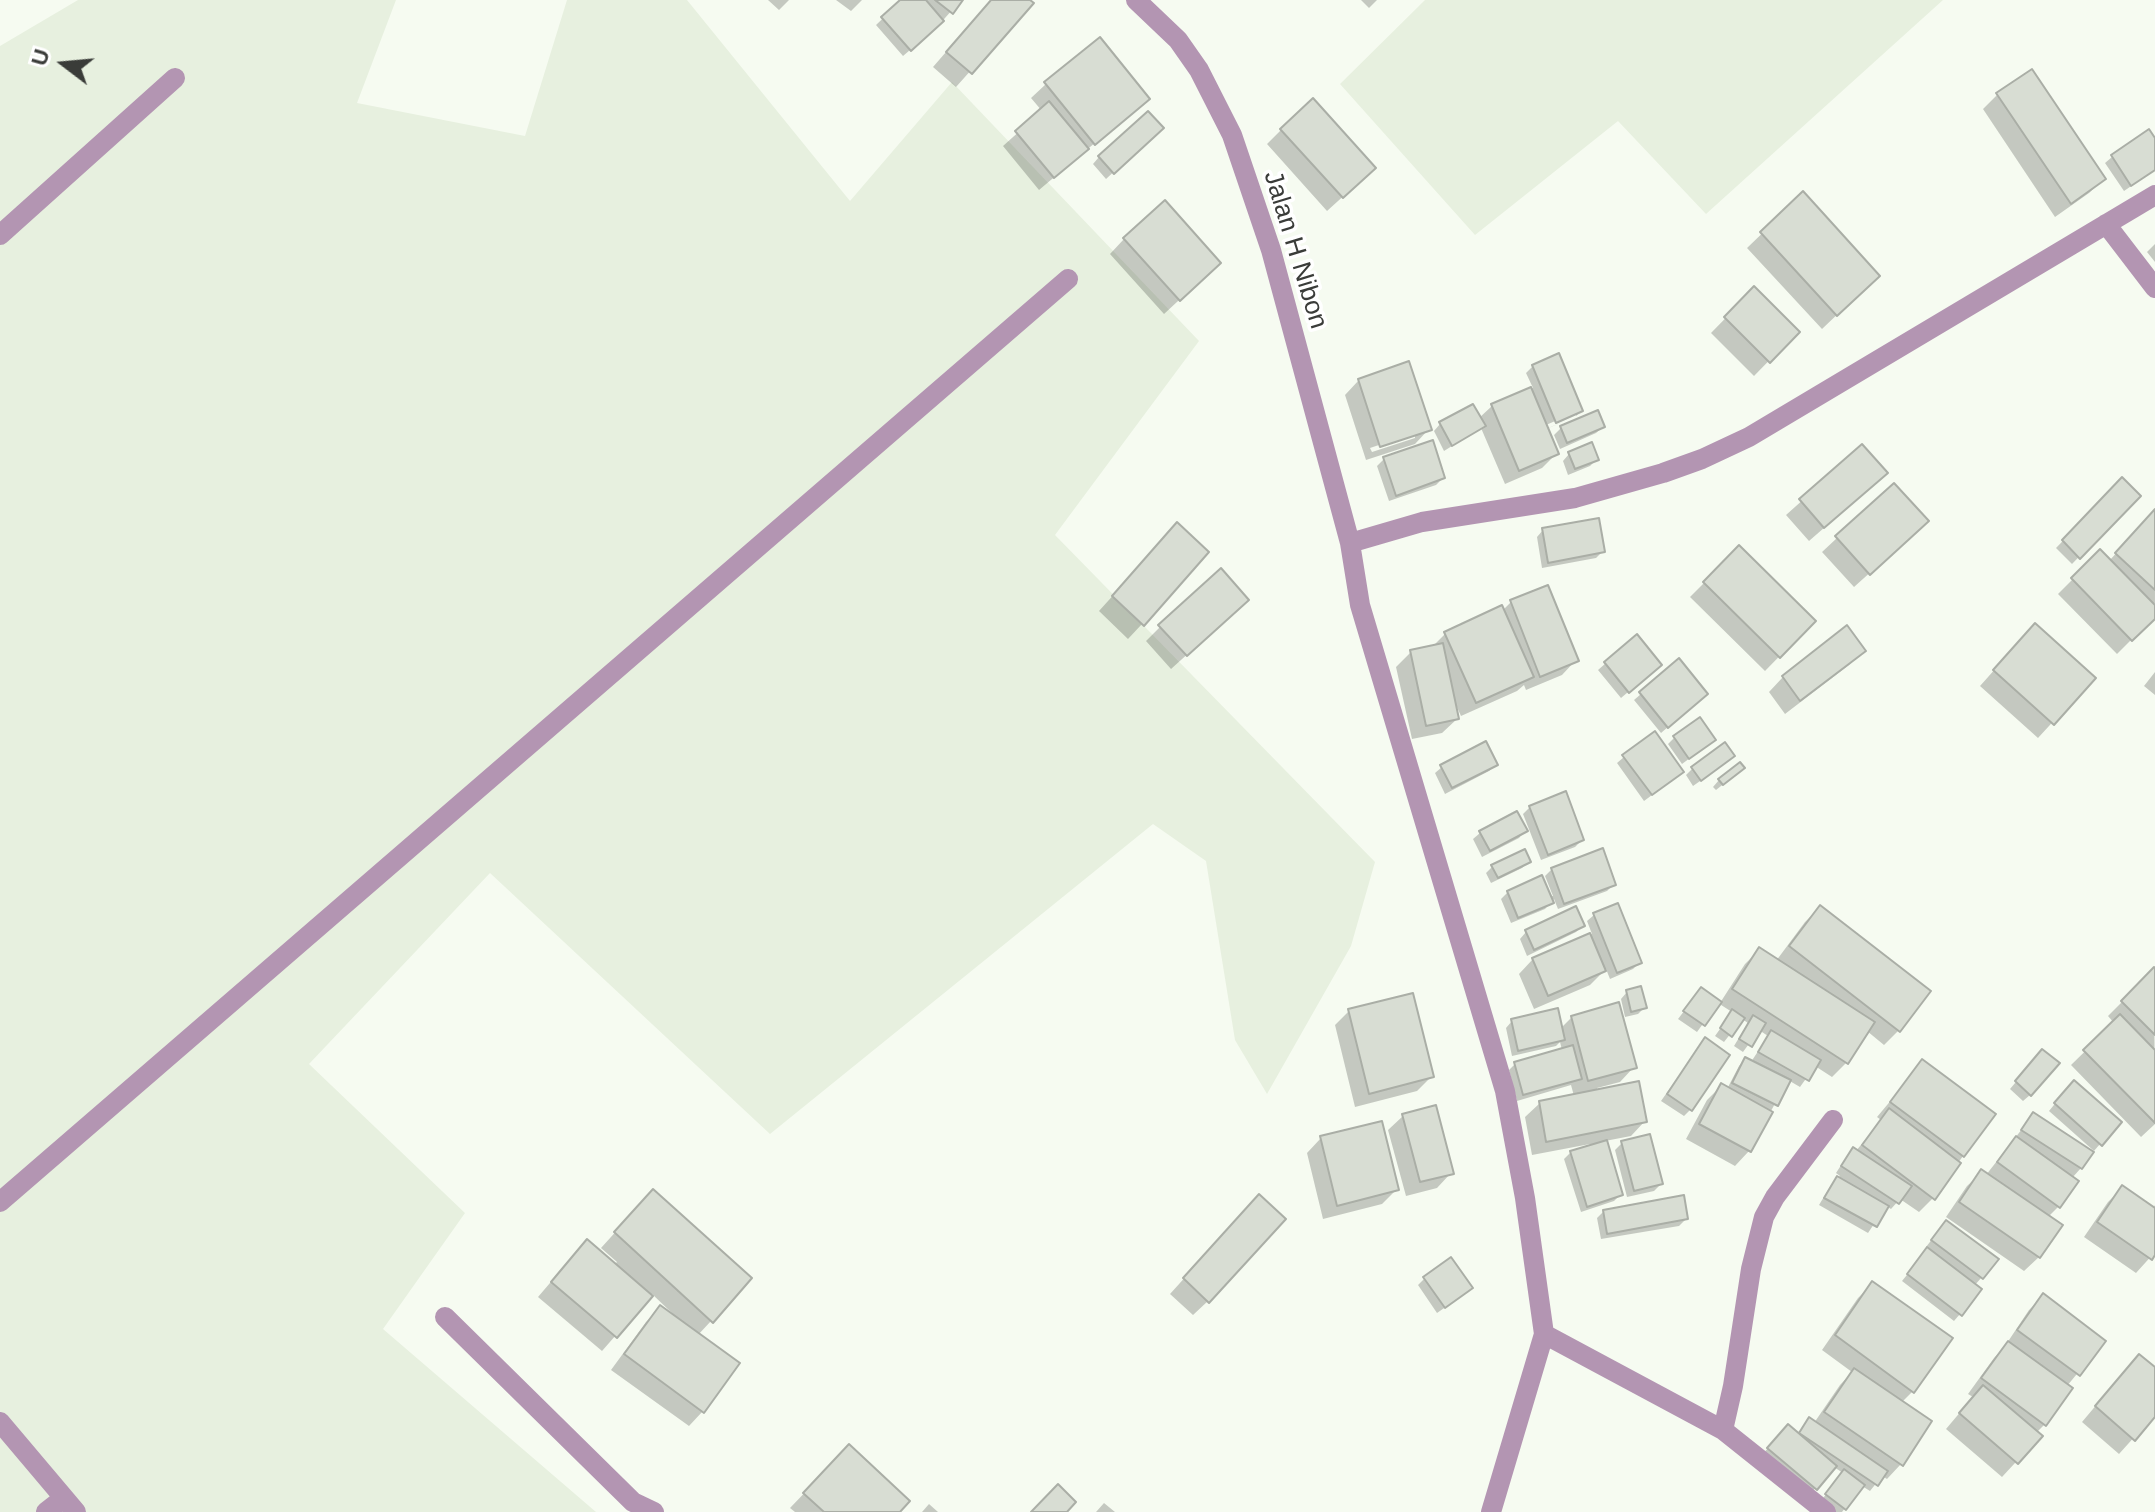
<!DOCTYPE html>
<html>
<head>
<meta charset="utf-8">
<style>
	body { margin:0 }
	#map { position:relative; width:2155px; height:1512px; overflow:hidden; background:#f6fbf1; font-family:Arial,sans-serif }
	canvas { display:block }
	.north { position:absolute; left:24px; top:24px; width:80px; height:80px; -webkit-text-stroke:6px #fff; paint-order:stroke; rotate:286deg; font-size:22px; font-weight:700; line-height:32px; text-align:center; color:#3a3c39 }
	.north::after { content:''; display:block; margin:auto; width:28px; height:36px; background:#3a3c39; clip-path:polygon(50% 0,100% 100%,50% 72%,0 100%) }
</style>
</head>
<body>
<div id="map">
<canvas width="2155" height="1512"></canvas>
<div class="north">U</div>
</div>
<script>
const context = document.querySelector('canvas').getContext('2d');
context.lineJoin = 'round';
function paint(path, color) { context.fillStyle = color; context.fill(path, 'evenodd'); }
function strokePath(path, color, width, dash) { context.strokeStyle = color; context.lineWidth = width; context.lineCap = dash ? 'butt' : 'round'; context.setLineDash(dash || []); context.stroke(path); }
function write(font, color, halo, rows, align = 'center') {
  context.font = font + ' Arial,sans-serif'; context.lineWidth = 7; context.setLineDash([]); context.textBaseline = 'middle'; context.strokeStyle = halo; context.fillStyle = color; for (const [text, x, y, turn = 0] of rows) {
    context.save(); context.translate(x, y); context.rotate((+turn || 0) * Math.PI / 180); context.textAlign = isNaN(turn) ? turn : align; if (halo) context.strokeText(text, 0, 0); context.fillText(text, 0, 0); context.restore();
  }
}
paint(new Path2D(`
	M78 0H396L357 103 525 136 567 0H687L850 201 952 82 1199 341 1055 535 1375 862 1351 946 1267 1094 1235 1040 1206 861 1153 824 770 1134 490 873 309 1064 465 1213 383 1329 596 1512H0V46Z
	M1425 0H1943L1706 214 1618 121 1475 235 1340 84Z`), '#e7f0df');
paint(new Path2D(`
	M768 0H789L779 10Z
	M836 0H862L851 11Z
	M902 0H961L937 27 903 56 876 25Z
	M991 0H1027L1031 3 956 87 933 67Z
	M1361 0H1377L1369 8Z
	M2032 72 2104 179 2089 193 2055 217 1983 109 1997 95Z
	M1046 84 1147 99 1039 190 1003 146 1042 111 1031 98Z
	M1161 128 1106 179 1093 164 1099 157Z
	M1281 130 1359 182 1327 211 1267 144Z
	M2155 141V170L2124 191 2105 163 2112 157Z
	M1803 194 1863 290 1822 329 1747 248Z
	M1124 239 1204 277 1164 314 1110 254Z
	M2155 244V262L2147 252Z
	M1754 289 1797 332 1754 376 1711 333Z
	M1533 366 1581 411 1576 416V412L1546 425 1548 428 1575 417 1546 429 1557 453 1542 468 1505 484 1481 428 1444 451 1434 431 1440 424 1479 418 1492 406 1533 388 1526 373Z
	M1359 380 1429 429 1415 444 1366 460 1345 395ZM1415 433V438L1372 452 1370 448Z
	M1603 427 1596 433 1560 449 1554 435 1561 428Z
	M1862 447 1871 487 1809 541 1786 515Z
	M1569 454 1596 460 1590 466 1568 475 1563 461Z
	M1384 459 1443 478 1436 485 1389 501 1377 466Z
	M2122 480 2138 496 2072 564 2056 548Z
	M2155 511V603L2152 605 2155 616 2117 654 2058 594 2100 552 2109 561Z
	M1543 530 1603 551 1596 558 1542 568 1537 537Z
	M1912 535 1854 587 1822 552 1837 538Z
	M1163 540 1142 624 1128 639 1099 611Z
	M1739 548 1814 621 1765 671 1690 597Z
	M1511 602 1576 660 1562 675 1526 690 1524 685 1517 691 1461 716 1456 705 1457 719 1442 733 1412 739 1396 667 1411 652 1431 648 1446 633 1502 611Z
	M1232 614 1171 669 1146 641 1160 627Z
	M1637 636 1653 671 1621 698 1598 670Z
	M2021 640 2093 678 2038 738 1980 686Z
	M1863 651 1849 665 1785 714 1769 692 1783 677Z
	M2155 672V695L2144 686Z
	M1641 694 1699 700 1661 733 1634 700Z
	M1674 738 1714 740 1682 764 1668 744Z
	M1624 757 1675 778 1644 801 1617 763Z
	M1726 763 1693 786 1686 775 1693 768Z
	M1496 765 1489 771 1445 794 1435 773 1442 767Z
	M1736 774 1716 790 1713 787 1719 780Z
	M1530 807 1582 840 1575 847 1541 860 1523 814Z
	M1525 831 1519 838 1482 857 1473 839 1480 833Z
	M1529 861 1522 868 1491 883 1486 873 1493 866Z
	M1552 869 1614 884 1607 891 1558 909 1554 899 1545 909 1511 923 1501 899 1508 892 1553 896 1545 876Z
	M1820 907 1898 1031 1884 1045 1867 1031 1846 1063 1832 1077 1815 1066 1800 1087 1788 1080 1749 1151 1735 1166 1686 1139 1707 1100 1721 1086 1727 1089 1739 1066 1745 1059 1751 1062 1768 1036 1759 1030 1743 1052 1734 1046 1748 1023 1742 1019 1724 1042 1715 1036 1732 1012 1718 1003 1697 1032 1678 1019 1701 989 1720 1003 1745 964 1759 950 1776 961 1805 922Z
	M1594 915 1640 962 1633 969 1610 979 1606 969 1590 985 1534 1009 1519 974 1533 959 1592 934 1587 921Z
	M1583 925 1576 932 1527 956 1520 939 1526 932Z
	M2154 970 2155 1124 2141 1137 2071 1065 2114 1023 2108 1016Z
	M1627 992 1645 1007 1638 1014 1625 1017 1621 999Z
	M1349 1011 1431 1077 1417 1091 1355 1107 1335 1025Z
	M1572 1017 1634 1067 1620 1082 1597 1088 1598 1091 1645 1121 1631 1136 1605 1141 1621 1194 1614 1201 1581 1212 1564 1159 1571 1152 1591 1147 1590 1144 1532 1155 1525 1117 1540 1103 1574 1096 1571 1085 1517 1101 1509 1070 1516 1063 1562 1050 1560 1042 1556 1046 1512 1056 1506 1028 1512 1021 1561 1028Z
	M1699 1047 1690 1110 1684 1116 1661 1101Z
	M2036 1058 2030 1095 2023 1101 2010 1089Z
	M1923 1062 1963 1156 1933 1198 1919 1212 1900 1199 1891 1209 1886 1206 1868 1233 1819 1205 1831 1185 1840 1176 1836 1173 1847 1156 1854 1149 1856 1151 1881 1120 1877 1117Z
	M2067 1089 2100 1144 2094 1151 2049 1111Z
	M1435 1108 1451 1173 1437 1188 1406 1196 1388 1130 1403 1116Z
	M2033 1115 2081 1168 2072 1178 2059 1206 2048 1217 2060 1226 2039 1257 2024 1271 1946 1217 1967 1186 1982 1172 1986 1175Z
	M1321 1138 1397 1189 1382 1204 1323 1219 1307 1153Z
	M1622 1143 1661 1184 1654 1191 1627 1197 1615 1150Z
	M2122 1188 2153 1209 2155 1205V1252L2136 1273 2084 1237 2108 1202Z
	M639 1206 711 1321 698 1335 703 1411 689 1426 611 1370 646 1322 660 1308 672 1316 673 1314 652 1294 602 1351 538 1297 573 1256 614 1265 617 1262 601 1248Z
	M1245 1211 1208 1301 1193 1315 1170 1294Z
	M1604 1211 1686 1219 1679 1226 1601 1239 1597 1218Z
	M1940 1229 1982 1277 1974 1286 1960 1314 1954 1321 1902 1281 1928 1249 1926 1247Z
	M1424 1279 1463 1295 1437 1313 1418 1285Z
	M1872 1284 1913 1391 1901 1403V1464L1887 1479 1882 1476 1870 1491 1862 1486 1842 1512H1834L1820 1502 1843 1473 1834 1467 1809 1495 1762 1455 1781 1433 1798 1435 1810 1420 1814 1423 1840 1385 1852 1372 1822 1350 1858 1298Z
	M2043 1296 2104 1341 2067 1386 2045 1424 2036 1433 2040 1436 2002 1477 1946 1429 1973 1397 1968 1394 1994 1358 2005 1346 2029 1310Z
	M2155 1370V1414L2119 1454 2082 1422 2125 1371Z
	M835 1461 897 1512H795L790 1508Z
	M1104 1503 1115 1512H1096Z
	M929 1504 938 1512H922Z`), '#0003');
const building = new Path2D(`
	M900 0H926L944 21 911 51 881 17Z
	M935 0H963L953 14Z
	M991 0H1030L1034 3 972 74 946 52Z
	M1100 37 1150 99 1095 145 1044 82Z
	M2032 69 2106 179 2071 204 1996 93Z
	M1313 98 1376 168 1343 198 1280 129Z
	M1049 101 1089 149 1054 178 1015 131Z
	M1148 111 1164 128 1114 174 1098 156Z
	M2149 129 2155 138V170L2131 186 2111 155Z
	M1803 191 1880 276 1837 316 1760 232Z
	M1165 200 1221 263 1180 301 1123 238Z
	M1754 286 1800 332 1770 363 1724 317Z
	M1559 353 1583 411 1556 423 1532 365Z
	M1409 361 1432 430 1380 447 1358 379Z
	M1531 387 1559 454 1519 471 1491 404Z
	M1473 404 1486 426 1452 446 1439 422Z
	M1598 410 1605 427 1567 443 1560 426Z
	M1433 440 1445 478 1396 496 1383 457Z
	M1592 442 1599 460 1575 469 1568 452Z
	M1862 444 1888 473 1824 528 1799 499Z
	M2122 477 2141 496 2080 559 2062 540Z
	M1894 483 1929 521 1870 575 1835 536Z
	M2155 509V590L2115 553Z
	M1599 518 1605 552 1548 563 1542 528Z
	M1177 522 1209 552 1144 626 1112 596Z
	M1739 545 1816 621 1780 658 1703 582Z
	M2100 549 2155 605V619L2132 641 2071 578Z
	M1221 568 1249 600 1187 656 1158 625Z
	M1548 585 1579 661 1540 677 1510 600Z
	M1502 605 1534 677 1476 703 1444 632Z
	M2035 623 2096 678 2054 725 1993 670Z
	M1847 625 1866 651 1800 701 1782 676Z
	M1637 634 1662 665 1629 693 1604 662Z
	M1443 643 1459 719 1426 726 1410 650Z
	M1679 658 1708 694 1668 728 1639 692Z
	M1700 717 1716 740 1689 759 1673 736Z
	M1655 731 1684 772 1652 795 1622 755Z
	M1486 741 1498 765 1452 788 1440 765Z
	M1725 742 1735 756 1701 781 1691 767Z
	M1740 762 1745 768 1723 785 1718 779Z
	M1566 791 1584 840 1548 855 1529 806Z
	M1517 811 1528 831 1490 851 1479 831Z
	M1603 848 1616 885 1564 904 1551 868Z
	M1525 849 1531 862 1498 878 1491 865Z
	M1542 875 1554 903 1518 918 1507 891Z
	M1618 903 1642 963 1617 973 1593 913Z
	M1820 905 1931 991 1900 1032 1789 946Z
	M1576 906 1585 926 1534 950 1525 930Z
	M1590 933 1606 971 1548 996 1532 958Z
	M1759 947 1875 1022 1848 1064 1732 989Z
	M2154 967 2155 968V1035L2121 1001Z
	M1641 986 1647 1008 1631 1012 1626 990Z
	M1701 987 1722 1002 1705 1026 1683 1011Z
	M1413 993 1434 1077 1369 1094 1348 1009Z
	M1619 1002 1637 1068 1588 1081 1571 1016Z
	M1558 1008 1565 1040 1518 1051 1511 1019Z
	M1732 1009 1745 1018 1732 1037 1720 1028Z
	M2120 1014 2155 1050V1123L2083 1050Z
	M1753 1015 1766 1023 1752 1047 1739 1039Z
	M1771 1030 1821 1060 1809 1081 1758 1052Z
	M1705 1037 1730 1055 1692 1111 1667 1094Z
	M1573 1045 1582 1079 1523 1095 1514 1062Z
	M2042 1049 2060 1063 2031 1096 2015 1081Z
	M1745 1057 1791 1080 1778 1106 1732 1083Z
	M1922 1059 1996 1114 1964 1157 1890 1102Z
	M2074 1080 2122 1122 2102 1146 2054 1103Z
	M1639 1081 1647 1122 1546 1142 1539 1101Z
	M1721 1083 1773 1112 1751 1152 1699 1124Z
	M1436 1105 1454 1174 1420 1182 1402 1114Z
	M1889 1108 1961 1163 1935 1200 1862 1145Z
	M2033 1112 2094 1152 2082 1169 2021 1130Z
	M1382 1121 1399 1190 1337 1206 1320 1136Z
	M1650 1134 1663 1184 1634 1191 1621 1141Z
	M2016 1136 2079 1181 2060 1208 1997 1162Z
	M1607 1140 1623 1195 1587 1207 1570 1151Z
	M1853 1147 1912 1186 1899 1204 1841 1166Z
	M1981 1169 2063 1225 2040 1258 1959 1202Z
	M1837 1176 1889 1206 1877 1227 1824 1198Z
	M2122 1185 2155 1208V1255L2152 1260 2097 1222Z
	M653 1189 752 1278 713 1323 614 1232Z
	M1259 1194 1286 1219 1209 1303 1183 1278Z
	M1684 1195 1688 1219 1607 1234 1603 1210Z
	M1946 1220 1999 1259 1983 1279 1931 1240Z
	M587 1239 653 1296 617 1338 551 1282Z
	M1927 1247 1982 1289 1962 1316 1907 1274Z
	M1451 1257 1473 1288 1445 1308 1423 1277Z
	M1872 1281 1953 1338 1914 1393 1835 1335Z
	M2043 1293 2106 1341 2080 1376 2017 1330Z
	M660 1305 740 1363 704 1413 624 1354Z
	M2008 1341 2073 1388 2046 1426 1981 1378Z
	M2139 1354 2155 1367V1417L2135 1441 2095 1406Z
	M1854 1368 1932 1421 1903 1466 1824 1412Z
	M1983 1385 2043 1436 2018 1464 1959 1413Z
	M1809 1417 1888 1471 1878 1486 1799 1433Z
	M1788 1424 1837 1466 1817 1490 1767 1448Z
	M849 1444 910 1501 900 1512H824L803 1493Z
	M1844 1469 1865 1485 1846 1510 1825 1494Z
	M1058 1484 1076 1502 1067 1512H1031Z`);
paint(building, '#d8ddd3');
strokePath(building, '#aaaea6', 2);
strokePath(new Path2D(`
	M1136 0 1178 40 1199 70 1232 135 1271 250 1350 543
	M2106 224 2155 288
	M0 235 175 78
	M0 1202 1068 279
	M445 1317 633 1502 654 1512
	M1544 1334 1723 1430 1826 1512
	M0 1422 76 1512
	M1723 1430 1733 1386 1751 1269 1764 1217 1775 1197 1833 1120
	M46 1512 64 1498
	M1491 1512 1544 1334 1525 1198 1505 1091 1360 605 1350 543 1422 522 1575 498 1663 473 1702 459 1749 437 2155 195`), '#b395b2', 20);
write('26px', '#3a3c39', '#fff', [
	["Jalan H Nibon",1295,250,73]
]);
</script>
</body>
</html>
